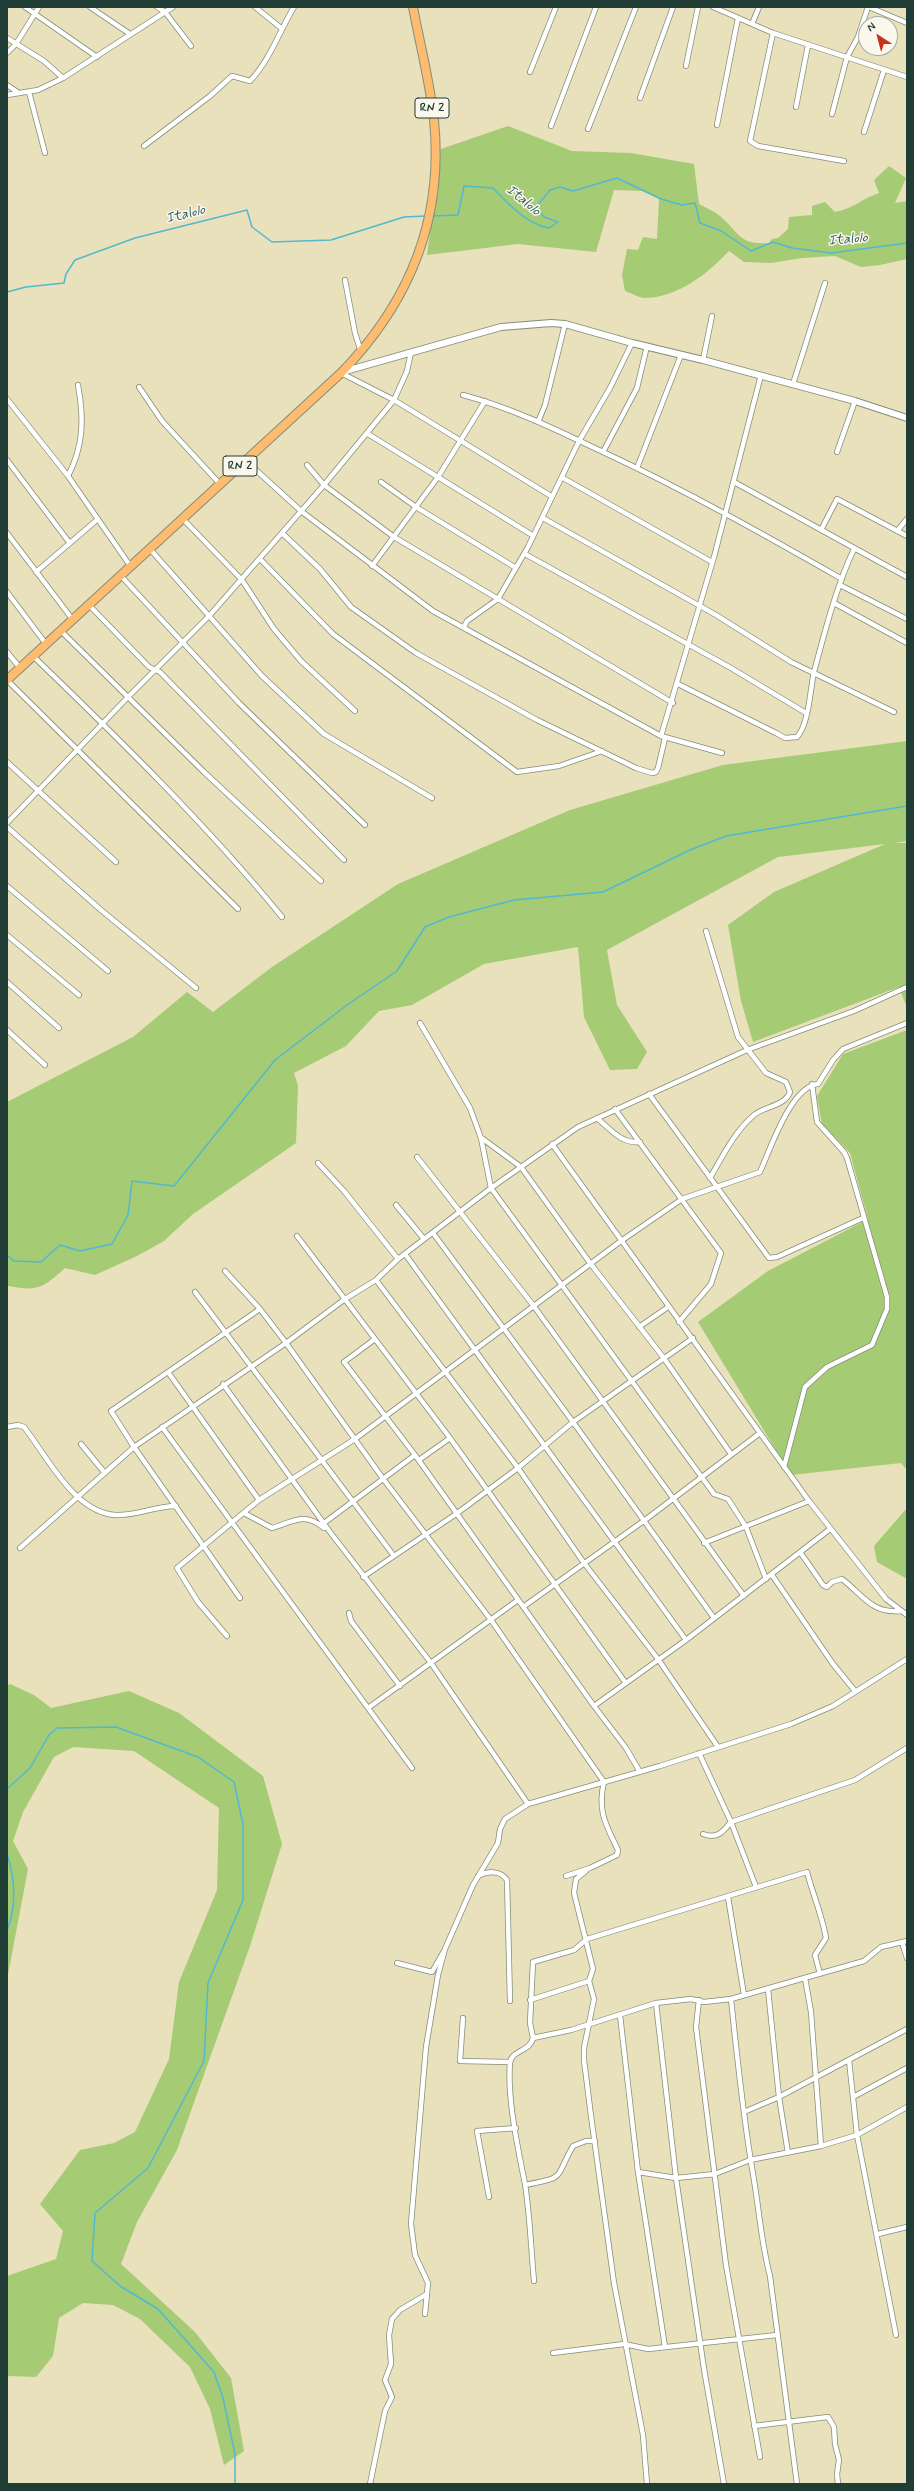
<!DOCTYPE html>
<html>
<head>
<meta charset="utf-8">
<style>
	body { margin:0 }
	#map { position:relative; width:914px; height:2491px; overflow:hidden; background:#e9e0bc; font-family:Mynerve,sans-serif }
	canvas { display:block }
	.frame { position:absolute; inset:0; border:8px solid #1f3d34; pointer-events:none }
	.north { position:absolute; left:858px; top:16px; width:40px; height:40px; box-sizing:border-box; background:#fbf7ec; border:1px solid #a3ada2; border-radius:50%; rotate:324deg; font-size:11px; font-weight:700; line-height:16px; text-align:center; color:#1f3d34 }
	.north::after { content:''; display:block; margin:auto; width:14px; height:18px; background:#c8321e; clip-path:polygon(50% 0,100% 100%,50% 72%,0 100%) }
</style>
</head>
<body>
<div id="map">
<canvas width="914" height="2491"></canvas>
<div class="frame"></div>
<div class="north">N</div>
</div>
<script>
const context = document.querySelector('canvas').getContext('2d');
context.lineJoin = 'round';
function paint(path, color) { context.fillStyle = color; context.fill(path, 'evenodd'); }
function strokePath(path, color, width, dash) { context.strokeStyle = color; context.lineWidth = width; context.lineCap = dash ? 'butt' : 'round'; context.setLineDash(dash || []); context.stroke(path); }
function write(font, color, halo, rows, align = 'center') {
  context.font = font + ' Mynerve,sans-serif'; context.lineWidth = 3; context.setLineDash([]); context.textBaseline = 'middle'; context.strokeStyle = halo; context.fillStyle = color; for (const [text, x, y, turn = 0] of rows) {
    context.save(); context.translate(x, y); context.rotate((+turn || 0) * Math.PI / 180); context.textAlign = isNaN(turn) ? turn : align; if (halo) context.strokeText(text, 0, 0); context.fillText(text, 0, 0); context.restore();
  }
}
paint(new Path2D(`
	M508 126 572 151 631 153 694 164 699 204C706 208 714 211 720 216 740 233 738 245 769 243L772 239 778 238 788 229 789 217 812 215V206L825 202 835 212C853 209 861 199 879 193L874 180 889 166 906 178 895 203 907 201V259L880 265 861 267 835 256 802 258 771 263 744 262 729 251C707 274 679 297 645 298 639 298 631 293 625 291L622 275 627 249 638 250 643 237 657 239 659 199 643 191 614 190 596 252 518 244 427 255 441 149Z
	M907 741V841L894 843H907V1008L899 987 753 1042 741 1001 728 925 774 892 885 844 778 857 607 950 617 1005 647 1052 637 1069 610 1070 584 1017 578 947 484 964 412 1005 379 1011 346 1046 294 1073 298 1086 296 1143 193 1214 164 1241 137 1256 95 1275 65 1268C44 1287 38 1292 9 1286L7 1288V1102L133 1037 187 992 213 1012 272 967 398 884 570 810 723 765Z
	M907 1030V1470L901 1463 791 1475 698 1322 768 1271 868 1219 850 1153 822 1124 817 1096 843 1054Z
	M907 1508V1579L877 1562 874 1546Z
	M10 1684 34 1695 51 1708 129 1691 179 1713 263 1776 282 1844 250 1946 177 2150 137 2222 121 2264 195 2332 231 2378 244 2451 224 2465 210 2409 190 2367 140 2319 113 2305 83 2303 59 2318 53 2356 36 2377 9 2376 7 2374V2276L56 2259 63 2231 40 2204 80 2150 114 2143 135 2132 169 2059 179 1982 217 1890 219 1808 134 1751 73 1747 54 1757 23 1812 13 1841 28 1869 7 1980V1686Z`), '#a5cb75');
strokePath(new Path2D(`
	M432 216 458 215 464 186 493 188C510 205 525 223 549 228L558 222 544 217 536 207 550 190 560 187 573 191 617 178 661 199 682 205 695 203 700 223 721 231 751 251 773 242 792 248 831 253 907 243
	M7 292 26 287 64 283 66 274 75 260 135 238 247 210 252 227 272 242 331 240 404 217 426 216
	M7 1255 14 1261 41 1262 60 1245 80 1251 112 1244 128 1215 132 1181 174 1186 275 1060 347 1005 397 971 425 927 449 917 514 900 603 892 690 850 726 836 907 806
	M7 1789 30 1768 49 1735 57 1728 116 1727 198 1757 234 1782 243 1824V1900L208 1983 204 2061 148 2168 95 2213 92 2261 120 2286 158 2309 214 2372 223 2398 235 2454V2484
	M7 1854C15 1878 17 1906 7 1930`), '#51b9cf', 1.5);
const minor = new Path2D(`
	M25 7 97 57
	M90 7 130 34
	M157 7 165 12 191 46
	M255 7 281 28
	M713 7 773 33 907 77
	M869 7 907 23
	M752 24 759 7
	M773 33 750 141 758 146 844 161
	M7 38 44 61 63 78
	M7 53 16 44 39 7
	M686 66 698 7
	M530 72 556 7
	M7 85 19 93
	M29 92 45 153
	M7 95 38 90 63 78 173 7
	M640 98 673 7
	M796 107 808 45
	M832 114 847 57 858 37 868 7
	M717 125 738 18
	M551 126 596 7
	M588 129 636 7
	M864 132 884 70
	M144 146 210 96 232 76 250 81C270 60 279 32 294 7
	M345 280 355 333 361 352
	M703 360 712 316
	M341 373 394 400 551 496
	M793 384 825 283
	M139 387 162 421 220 484
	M463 395C512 408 557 430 603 452 685 490 763 534 842 579
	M7 399 68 476 131 567
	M538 422 545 405 565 324
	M368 434 532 535
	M603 452 637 388 647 346
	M837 452 855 401
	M7 460 69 542
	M246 461 301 511 433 611 661 736 722 753
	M307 465 324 485 394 537 673 703
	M637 468 681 355
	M68 476C84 445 84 418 78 385
	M563 478 712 562
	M381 482 416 507 516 568
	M734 482 907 577
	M182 518 242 580 274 629 301 661 355 711
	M543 518 716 615 791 662 894 712
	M821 530 837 499 907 536
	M897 531 907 519
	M7 533 73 620
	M282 533 320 569 351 607 416 653 537 720 636 768 652 773 656 772 658 768 665 738
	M150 549 262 676 324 734 432 798
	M525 554 731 668 806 713
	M260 559 333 634 517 772 559 766 602 751
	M372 566 438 477 485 401
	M36 572 98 519
	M121 576 239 703 365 825
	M840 585 907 619
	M7 592 46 644
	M834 603 907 643
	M89 605 149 667 160 672 344 860
	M464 627 467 621 498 599 528 547 579 441 610 388 632 343
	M61 631 204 772 321 881
	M7 652 20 668
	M33 656C120 740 205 823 282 917
	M7 680 238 909
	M678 684 776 733 785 738 797 737C809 724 810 690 814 672 825 631 836 587 854 549
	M661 736 714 557 761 375
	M7 762 116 862
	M7 823 128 697 210 615 324 485 394 400 407 371 411 352
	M7 827 101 910 196 988
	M7 886 108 971
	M706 931 738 1037 766 1073 786 1082 790 1092C785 1106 765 1106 754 1115 735 1131 722 1157 710 1178
	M7 935 79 995
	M7 982 59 1028
	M420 1023 470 1108 481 1138 491 1188 714 1494 728 1499 746 1527 766 1579
	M7 1030 45 1065
	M649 1094 769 1258 777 1257 863 1218
	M615 1109 721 1253 711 1284 679 1322
	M597 1118C610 1129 621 1144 640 1142
	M483 1139 521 1167 590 1263 663 1357 731 1454
	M552 1144 809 1501 886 1599 907 1615
	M417 1157 533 1305 744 1596
	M318 1163 344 1191 398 1259
	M396 1205 424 1239
	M433 1233 573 1422 714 1618
	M297 1236 450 1438 625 1682
	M405 1254 686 1640
	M225 1271 260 1309 286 1343 384 1480 491 1620 604 1782C597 1811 606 1825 618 1850L617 1855 590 1868 566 1876
	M376 1280 518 1468 584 1563 658 1659 718 1747
	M195 1292 394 1556
	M639 1327 668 1307
	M375 1339 344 1362 415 1455 594 1706
	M168 1372 259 1500
	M223 1384 330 1532 431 1663 528 1804
	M7 1427 18 1425 24 1427C47 1456 74 1513 116 1515 136 1516 155 1506 176 1506
	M162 1427 412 1768
	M81 1444 104 1472
	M419 1460 450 1438
	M784 1467 805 1387 827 1367 872 1345 887 1309V1297L847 1158 844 1152 817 1122 812 1084
	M244 1513 272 1528C293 1522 304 1511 324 1528
	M324 1523 415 1455
	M704 1543 809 1501
	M20 1548 134 1447 286 1343 345 1299 376 1280 398 1259 491 1188 578 1127 747 1050 854 1011 907 987
	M800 1552 823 1585 827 1587 832 1582 842 1579C862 1594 871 1614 901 1611
	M772 1575 833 1664 855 1691
	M363 1577 456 1514 518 1468 573 1422 693 1338
	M240 1598 134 1447 111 1411 260 1309
	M523 1607 645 1520 760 1433
	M349 1613 351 1621 400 1686
	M227 1636 198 1602 177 1568 259 1500 355 1439 621 1241 682 1199 760 1172C770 1150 791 1086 818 1084L833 1060 843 1049 907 1023
	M368 1708 518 1600
	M699 1753 731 1822 756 1887
	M640 1772 626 1748 594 1706 686 1640 830 1529
	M703 1834C717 1839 722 1833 731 1822L855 1780 907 1748
	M478 1876C488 1871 500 1870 507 1880L510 2001
	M728 1897 744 1995
	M902 1942 907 1958
	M397 1963 432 1972 444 1951
	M805 1978 811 2012 821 2146
	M589 1981 594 1999 584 2048V2060L591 2116 614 2283 643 2435 647 2484
	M768 1989 779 2097 788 2153
	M731 1999C737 2057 743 2116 753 2174 759 2208 761 2242 770 2276L797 2484
	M530 2000 589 1981 593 1969 574 1893 576 1879 586 1871
	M699 2000 696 2027 726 2265 760 2457
	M656 2003 676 2178 704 2369 724 2484
	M620 2015 638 2172 665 2347
	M463 2018 460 2061 510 2062
	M533 2038 530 2023 533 1962 574 1950 587 1939 807 1872C813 1895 822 1915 826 1938L815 1955 820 1974
	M849 2060 857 2135 896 2335
	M853 2097 907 2068
	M744 2112 779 2097 907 2029
	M638 2172 676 2178 715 2174 750 2160 821 2146 857 2135 907 2107
	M525 2185C567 2177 554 2179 573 2146L586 2141H595
	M489 2197 477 2131 516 2128
	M878 2234 907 2227
	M534 2281C531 2249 530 2216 525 2184 518 2149 507 2098 510 2063 511 2050 530 2052 533 2038L571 2030 656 2003 691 1999 704 2002 731 1999 864 1961 881 1947 907 1941
	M425 2314 428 2283 415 2255 411 2224 426 2047 438 1975 445 1949 473 1885 498 1843 500 1829 505 1819 528 1804 660 1766 791 1724 833 1706 907 1659
	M553 2353 624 2344 648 2349 777 2335
	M754 2426 828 2417 834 2427 835 2444 839 2460 837 2474 838 2484
	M370 2484 385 2411 392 2397 385 2380 391 2364 389 2335 392 2319 400 2310 427 2294`);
const tertiary = new Path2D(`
	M342 372 501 327 551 323 565 324 632 343 703 360 855 401 907 418`);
const trunk = new Path2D(`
	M7 680 341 373C409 303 444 219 434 120 430 82 420 45 413 7`);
strokePath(minor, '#848e78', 6);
strokePath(tertiary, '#848e78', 8);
strokePath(trunk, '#848e78', 10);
strokePath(minor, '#fff', 4.5);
strokePath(tertiary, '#fff', 6);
strokePath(trunk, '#fdbc70', 8);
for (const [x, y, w] of [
	[432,108,34],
	[240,466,34]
]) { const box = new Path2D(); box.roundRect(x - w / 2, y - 10, w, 20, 3); context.fillStyle = '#fbf7ec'; context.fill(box); strokePath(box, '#1f3d34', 1); }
write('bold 12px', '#1f3d34', null, [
	["RN 2",432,108],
	["RN 2",240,466]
]);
write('italic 14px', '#2c5c5b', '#fbf7ec', [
	["Italolo",523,201,39],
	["Italolo",186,215,-14],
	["Italolo",848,240,-5]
]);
</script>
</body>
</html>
